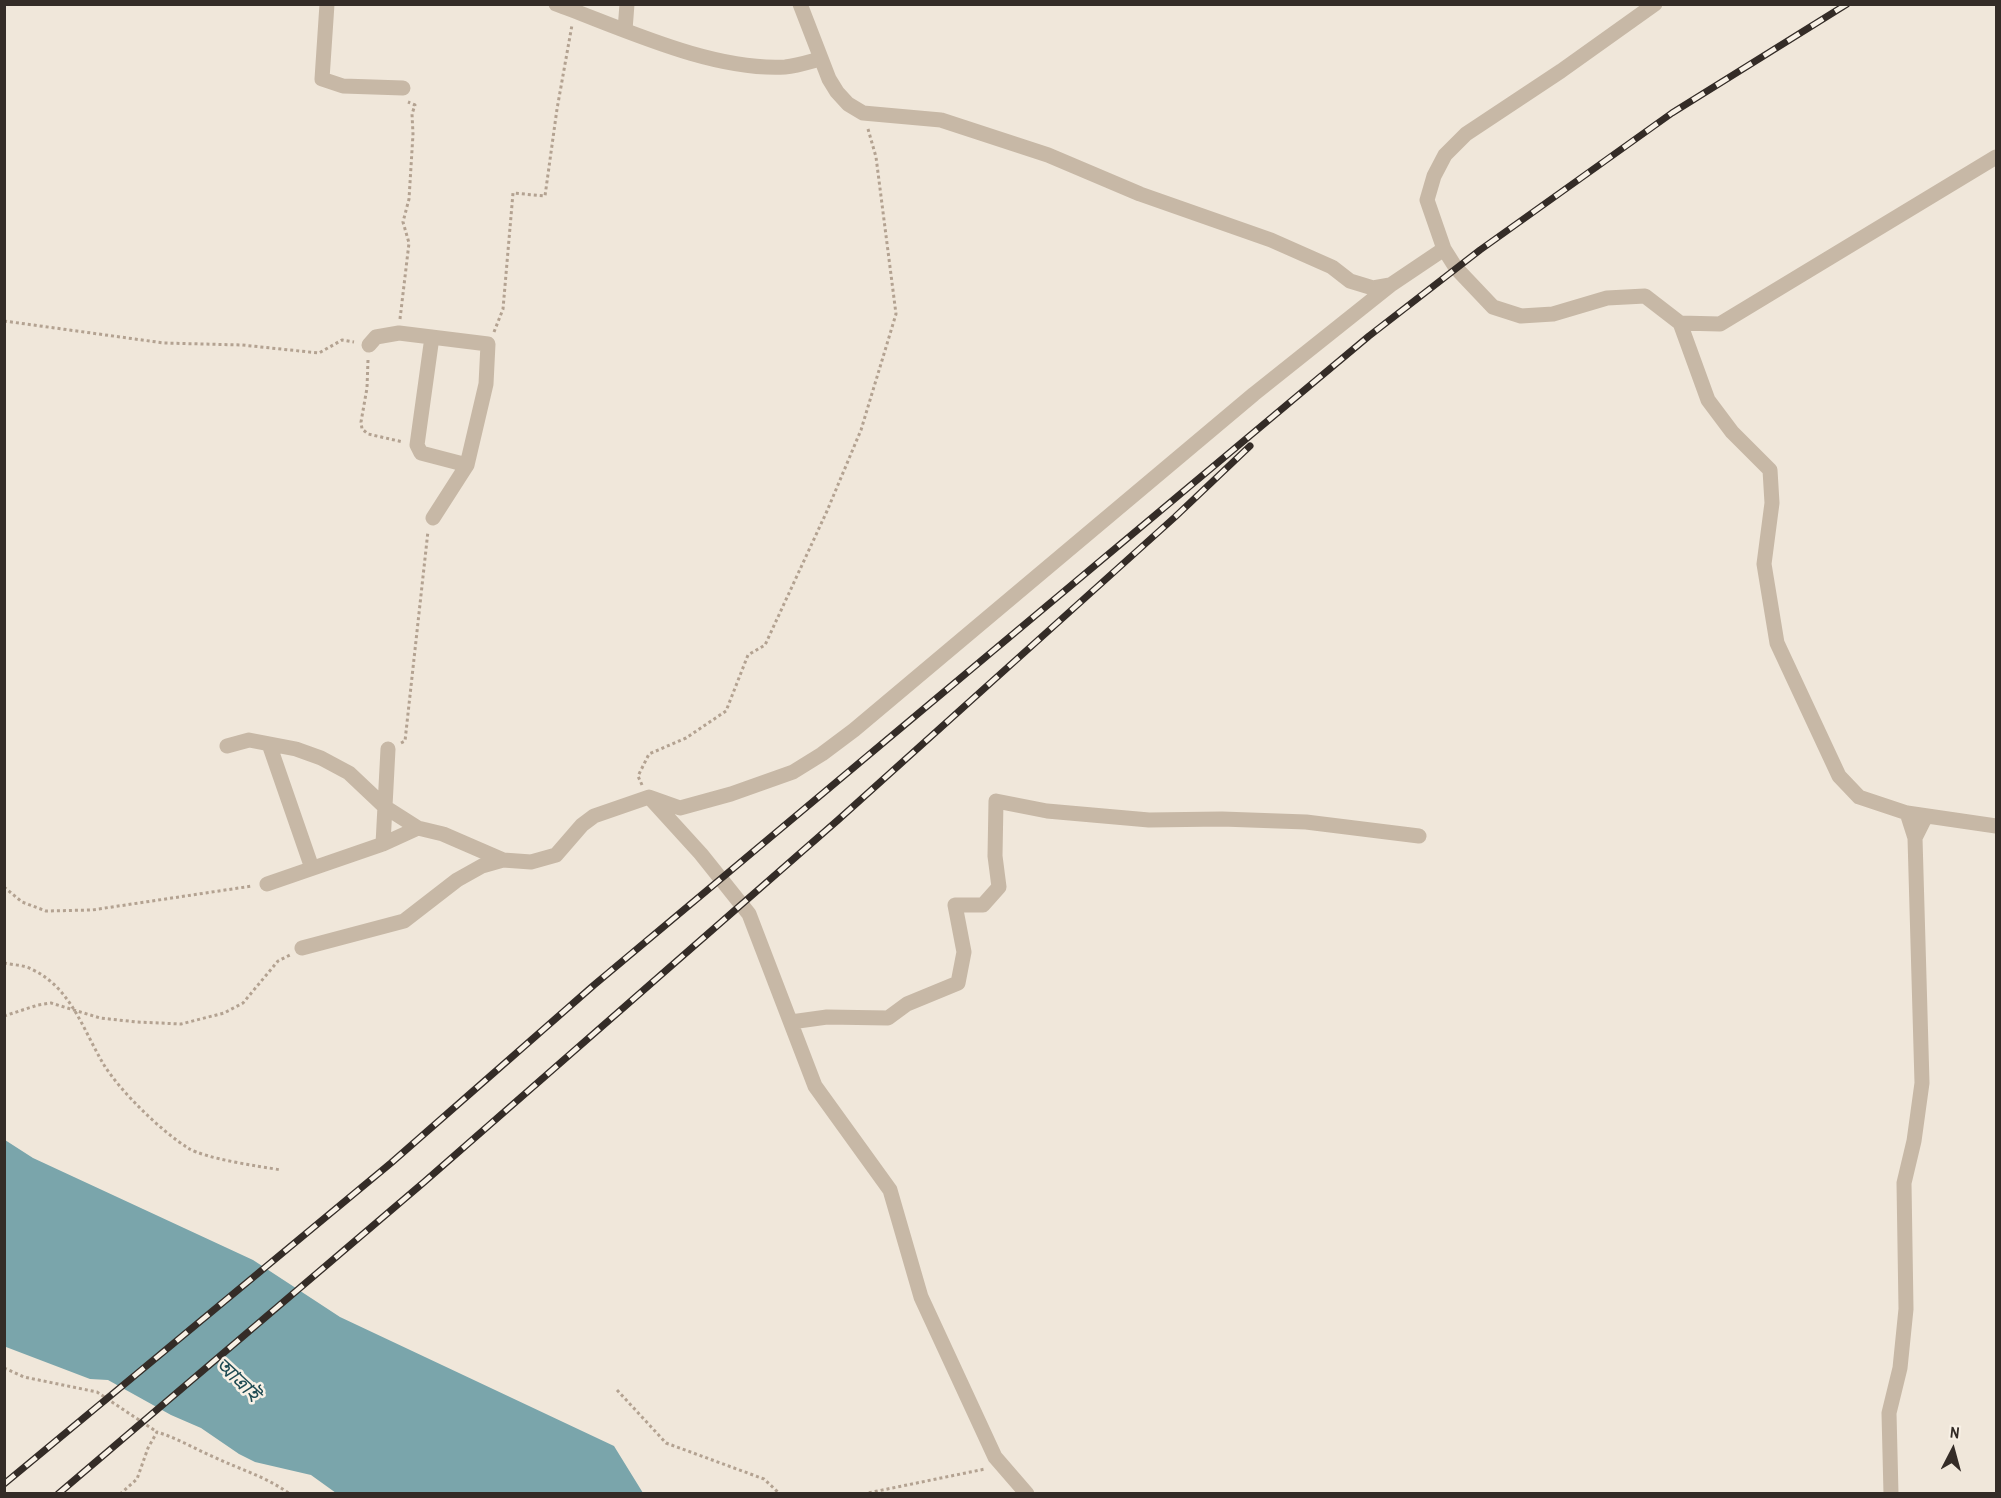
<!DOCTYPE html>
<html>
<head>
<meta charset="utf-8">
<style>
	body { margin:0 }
	#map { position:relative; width:2001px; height:1498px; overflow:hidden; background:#f0e7da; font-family:"Archivo Narrow",sans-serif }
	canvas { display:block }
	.frame { position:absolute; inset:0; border:6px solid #342c27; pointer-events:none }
	.north { position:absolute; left:1923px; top:1420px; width:60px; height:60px; -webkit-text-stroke:4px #f8f1e6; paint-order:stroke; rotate:6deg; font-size:16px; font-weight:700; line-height:24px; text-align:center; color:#342c27 }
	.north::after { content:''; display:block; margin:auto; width:21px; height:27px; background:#342c27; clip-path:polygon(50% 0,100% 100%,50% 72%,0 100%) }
</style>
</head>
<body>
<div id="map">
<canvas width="2001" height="1498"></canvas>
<div class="frame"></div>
<div class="north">N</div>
</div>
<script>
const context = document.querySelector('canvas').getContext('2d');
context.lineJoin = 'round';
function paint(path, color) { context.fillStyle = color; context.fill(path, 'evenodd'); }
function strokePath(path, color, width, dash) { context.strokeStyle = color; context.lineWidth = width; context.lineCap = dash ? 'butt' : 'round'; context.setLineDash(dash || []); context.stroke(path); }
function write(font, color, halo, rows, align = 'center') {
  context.font = font + ' "Archivo Narrow","Noto Sans Bengali",sans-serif'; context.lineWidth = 5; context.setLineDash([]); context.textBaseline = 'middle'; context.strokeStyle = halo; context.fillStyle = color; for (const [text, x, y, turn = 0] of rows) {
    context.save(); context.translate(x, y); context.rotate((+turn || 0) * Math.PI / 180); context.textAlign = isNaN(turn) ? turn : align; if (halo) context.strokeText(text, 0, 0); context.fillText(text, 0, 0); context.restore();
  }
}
paint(new Path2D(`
	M5 1140 33 1158 253 1260 340 1317 614 1446 643 1493H336L311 1475 255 1462 239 1454 201 1428 171 1415 108 1380 90 1379 6 1347 4 1346Z`), '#7aa5ab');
strokePath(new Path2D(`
	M400 319 409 243 403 222 409 199 413 134 412 114 415 105 408 102
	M4 321 164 343 242 345 319 353 342 340 354 342
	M494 332 503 309 513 193 545 196 557 109 572 25
	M368 360 367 388 361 422 362 429 368 434 403 442
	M401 743 405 741 428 531
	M642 785 638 776 649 754 686 738 726 711 748 655 765 645 827 511 861 430 896 314 876 157 868 129
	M4 887 22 902 46 911 92 910 252 886
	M4 963C13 965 24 965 31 969 71 987 83 1030 104 1065 121 1092 161 1131 188 1148 206 1159 258 1166 281 1170
	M4 1016 38 1005 51 1003 100 1018 137 1022 181 1024 224 1013 243 1003 278 961 290 955
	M4 1368 24 1377 97 1392 157 1432
	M617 1390 666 1443 764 1479 780 1494
	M120 1494 137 1479 148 1448 157 1432C177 1438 195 1449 214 1457 241 1470 265 1476 290 1494
	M863 1494 985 1469`), '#b3a291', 3, [3, 3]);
strokePath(new Path2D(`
	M327 4 322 79 343 86 403 88
	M556 4C624 29 712 71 785 67 797 66 809 62 820 59
	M800 4 829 79 837 92 848 104 863 113 941 120 1048 155 1140 194 1271 240 1332 267 1350 281 1373 288 1390 285
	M1655 4 1561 71 1466 134 1445 155 1434 176 1427 200 1444 249 1456 268 1493 307 1521 316 1553 314 1607 298 1645 296 1680 323 1720 324 1996 157
	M625 30 627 4
	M1680 323 1708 400 1732 432 1770 470 1772 503 1764 564 1777 643 1839 776 1859 797 1907 813 1996 826
	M432 337 417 445 421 453 467 465
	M369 345 376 337 399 333 488 344 486 384 467 465 433 518
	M269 744 312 868
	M227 746 249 740 296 749 321 758 349 773 385 807 418 828
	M650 798 701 854 749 914 815 1086 890 1190 921 1297 995 1457 1027 1494
	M1907 813 1915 838 1926 816
	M383 844 388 749
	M267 884 383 844 418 828 443 834 503 860 531 862 556 855 582 825 594 816 649 797 680 808 731 794 793 772 822 754 854 730 1254 394 1392 284 1444 249
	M302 948 404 921 457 880 482 866 503 860
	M791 1022 827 1017 888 1018 907 1004 958 983 964 952 955 905H983L999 887 995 856 996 801 1047 811 1149 820 1222 819 1306 822 1419 836
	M1891 1494 1889 1413 1900 1368 1906 1309 1904 1183 1914 1141 1922 1083 1915 838`), '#c7b8a6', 15);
const rail = new Path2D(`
	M4 1484 391 1163 594 985 1369 336 1480 250 1672 113 1847 4
	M58 1494 423 1183 838 820 1175 517 1250 446`);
strokePath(rail, '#342c27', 7);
strokePath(rail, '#f8f1e6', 4.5, [14]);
write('italic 20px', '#1f4b53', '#f8f1e6', [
	["আত্রাই",237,1380,43]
]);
</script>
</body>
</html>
